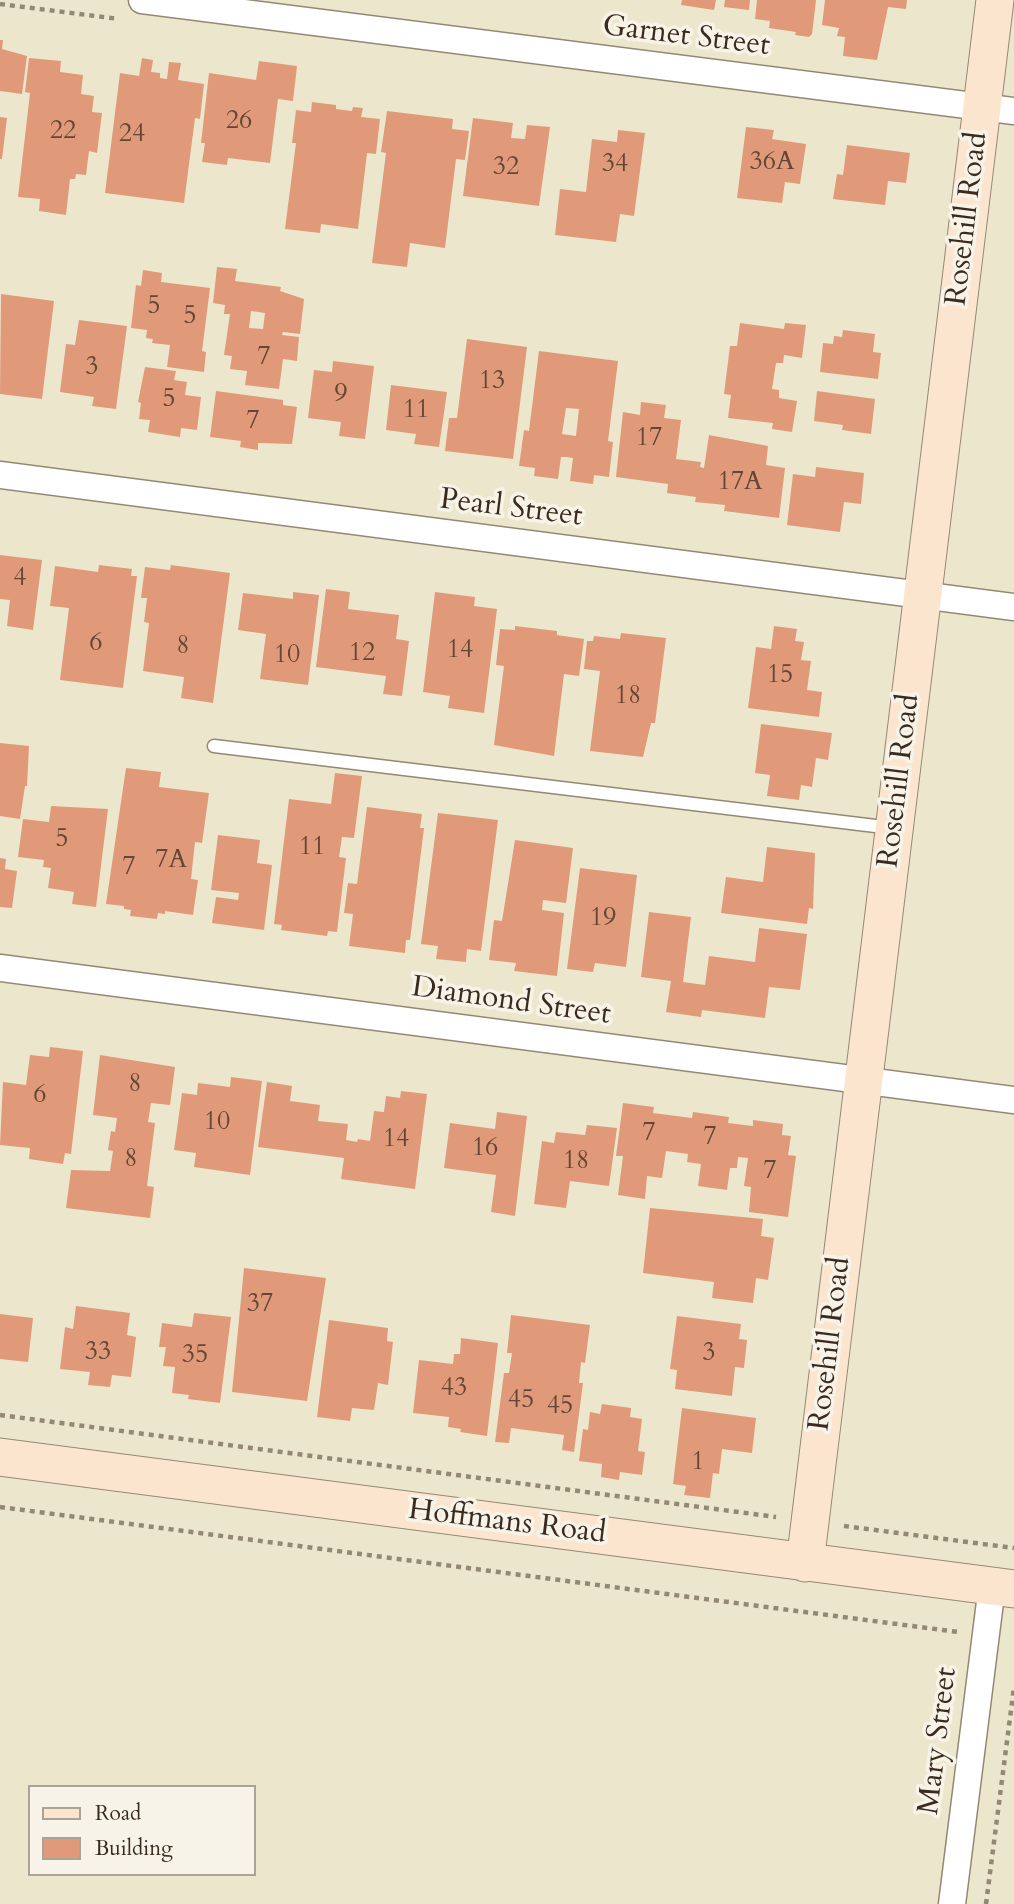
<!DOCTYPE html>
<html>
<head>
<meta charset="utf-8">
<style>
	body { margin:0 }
	#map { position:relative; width:1014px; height:1904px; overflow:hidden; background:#ece7cc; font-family:Cardo,serif }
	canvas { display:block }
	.legend { position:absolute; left:28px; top:1785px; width:228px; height:91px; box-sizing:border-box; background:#f7f3e8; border:2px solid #aca397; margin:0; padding:9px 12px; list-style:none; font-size:21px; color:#3b2a1e }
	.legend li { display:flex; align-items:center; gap:14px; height:35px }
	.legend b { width:35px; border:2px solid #aca397 }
</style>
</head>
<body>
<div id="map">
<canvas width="1014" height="1904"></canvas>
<ul class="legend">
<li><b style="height:9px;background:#fbe5cf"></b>Road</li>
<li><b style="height:19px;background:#e09a7a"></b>Building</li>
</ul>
</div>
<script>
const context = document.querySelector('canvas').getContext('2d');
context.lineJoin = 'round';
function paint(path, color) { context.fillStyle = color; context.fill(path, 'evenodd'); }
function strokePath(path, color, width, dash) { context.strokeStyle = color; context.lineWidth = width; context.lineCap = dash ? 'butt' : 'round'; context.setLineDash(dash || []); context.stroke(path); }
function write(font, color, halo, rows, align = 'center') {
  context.font = font + ' Cardo,serif'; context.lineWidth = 7; context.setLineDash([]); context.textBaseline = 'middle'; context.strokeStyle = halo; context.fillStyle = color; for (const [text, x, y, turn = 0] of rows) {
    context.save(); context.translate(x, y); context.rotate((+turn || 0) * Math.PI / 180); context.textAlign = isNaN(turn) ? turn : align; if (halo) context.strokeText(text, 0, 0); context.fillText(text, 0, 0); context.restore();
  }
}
paint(new Path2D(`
	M682 0H716L714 10 681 5Z
	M725 0H750L749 10 724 7Z
	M757 0H816L812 34 809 37 795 35 796 32 769 28 770 21 755 19Z
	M825 0H907L906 9 888 7 877 60 843 56 845 37 837 36 839 28 822 25Z
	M0 40H3L2 49 27 56 22 94 0 91Z
	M29 58 61 61 60 72 83 75 81 94 94 96 92 112 102 113 97 153 89 151 86 175 76 174 75 179H70L66 215 39 211 40 199 18 197 30 93 25 92Z
	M142 58 153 60 151 72 160 73V78L167 79 169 62 181 63 178 80 204 84 200 119 195 118 184 203 105 193 120 73 139 76Z
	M259 61 297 66 293 101 278 99 270 163 228 158 227 165 202 162 205 143H201L209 73 256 80Z
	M312 102 336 105V109L352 111 353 107 363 108 361 117 380 119 376 154 367 153 358 229 321 224 320 233 285 229 296 143H292L296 110 311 112Z
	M387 111 453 119 452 129 469 131 465 160 456 159 445 248 410 243 407 267 372 263 386 153 381 152Z
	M0 117 7 118 2 159H0Z
	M473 118 513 123 511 138 525 139 527 125 550 127 539 206 463 196Z
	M746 127 774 130 772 139 806 144 800 184 785 182 782 203 737 198Z
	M618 130 645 133 634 216 620 214 616 242 555 235 560 189 586 192 592 139 617 142Z
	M847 145 910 153 906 183 888 181 885 205 833 199 837 174 843 175Z
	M217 267 237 269 235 281 281 287 280 291 304 299 300 334 283 332 282 335 299 337 297 361 283 359 279 389 245 385 247 371 230 369 232 356 224 355 230 314H224L225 305 213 303ZM251 311 265 313 263 329 249 328Z
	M143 270 162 273 161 282 210 288 202 351 206 352 204 372 167 367 170 345 152 343 153 339 146 338 147 330 131 328 136 285 141 286Z
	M1 294 54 301 42 399 0 394Z
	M79 320 127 326 116 409 92 406 94 397 60 392 66 344 75 345Z
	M740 323 784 329 785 323 806 325 802 358 784 355 783 363H776L772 389 779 390V398L797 401 792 432 772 429 773 423 728 418 731 395 724 394 730 346H737Z
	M843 330 875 334 873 352 881 353 878 379 820 372 823 343 833 344 834 336 842 337Z
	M467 339 527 347 513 459 445 451 449 418H457Z
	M539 351 618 361 608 441 613 442 609 477 594 475 593 484 570 481 573 458 566 457H561L558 479 534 476 535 468 519 466 524 430 529 431ZM566 408 579 409 576 436 562 434Z
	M333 361 374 366 365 439 339 436 341 422 308 418 314 370 332 372Z
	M145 367 176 371 174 380 187 382 185 395 201 397 197 430 181 428 180 437 148 432 150 420 139 419 141 403 138 402Z
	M391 385 447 392 439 447 414 444 416 434 386 430Z
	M216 391 283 400V405L297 407 292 444 258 443V450L240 447 241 441 210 437Z
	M817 391 875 399 871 434 842 430 843 425 814 421Z
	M641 402 666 405 664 418 681 420 676 459 701 462 700 467 704 468 709 435 768 446 766 465 785 468 779 518 724 511 725 505 695 502 696 497 667 493 668 484 616 477 623 412 640 415Z
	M816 467 864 473 861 504 844 502 840 532 787 525 793 474 815 477Z
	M0 555 42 560 33 630 7 626 10 600 0 599Z
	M99 565 132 569 131 576H137L123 688 60 680 69 608 50 606 55 566 98 572Z
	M171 565 230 573 213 703 181 698 184 677 143 671 149 623 144 622 147 598H141L145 567 170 570Z
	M326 589 350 592 348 609 399 615 396 639 409 641 402 696 383 694 386 676 316 667Z
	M293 592 319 595 308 685 260 679 266 634 238 630 243 593 293 599Z
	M435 592 475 597 474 606 497 609 484 713 448 708 450 696 423 692Z
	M515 626 557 631V635L584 639 579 676 564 674 554 756 494 745 504 666 496 665 500 629 515 630Z
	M774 626 797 629 795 641 804 642 801 660 811 661 807 690 822 692 819 717 748 708 756 647 771 649Z
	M621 633 666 638 655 723H651L643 757 590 751 600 671 584 669 587 641H593L594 636 620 639Z
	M761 724 832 733 828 760 816 758 812 787 801 785 799 800 767 796 770 775 755 773Z
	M0 743 29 746 27 786H25L20 819 0 816Z
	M126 768 161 772 159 787 209 793 202 843 195 842 191 879 198 880 193 915 165 911V914L158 913 157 919 130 916 131 910 124 909V906L106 904Z
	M335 773 362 776 354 838 342 837 339 857 346 858 337 932 328 931 327 936 281 930 282 925 274 924 289 799 331 804Z
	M51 806 108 809 96 907 72 904 74 892 48 888 51 868 43 867 44 860 18 857 23 819 49 822Z
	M367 807 422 814 420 828H424L410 940H406L405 953 349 946 353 914 344 913 348 883 357 884Z
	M438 813 498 820 481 951 467 949 466 962 436 959 438 946 421 944Z
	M218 835 260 840 257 863 272 865 264 930 212 923 216 897 238 900 239 893 211 890Z
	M515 840 573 848 566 903 543 900 542 910 564 913 557 976 514 971 516 963 489 960 494 920 502 921Z
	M767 847 815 853 813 909 809 908 807 924 721 913 726 877 763 882Z
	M0 858 6 859 5 869 17 871 12 908 0 907Z
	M580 868 637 875 626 967 595 963 593 972 567 969Z
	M649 912 691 917 683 982 705 985 709 956 755 962 759 928 807 934 800 990 769 987 765 1018 702 1010 701 1017 666 1012 671 981 641 977Z
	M50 1047 83 1051 71 1154 65 1153 63 1164 29 1159 30 1148 0 1145 3 1082 26 1085 30 1055 49 1057Z
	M100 1055 175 1067 170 1105 151 1103 148 1122 155 1123 147 1186 154 1187 150 1218 66 1208 71 1170 110 1171 113 1151 108 1150 111 1131 115 1132 117 1118 93 1115Z
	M231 1077 262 1081 250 1175 194 1167 196 1153 174 1150 182 1093 197 1095 198 1083 230 1087Z
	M267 1082 292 1086 290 1101 320 1105 318 1121 348 1124 346 1140 357 1142 358 1139 370 1141 374 1111 384 1112 386 1096 400 1098 401 1091 427 1094 415 1189 341 1179 344 1158 258 1147Z
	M623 1103 654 1107 653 1113 692 1118 693 1112 729 1117 728 1123 753 1126V1120L783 1124 782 1135 791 1136 788 1155 796 1156 788 1217 749 1212 751 1187 744 1186 748 1158 738 1157 737 1168H730L727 1190 698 1186 701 1164 687 1162 688 1154 666 1151 662 1178 647 1176 645 1199 618 1195 623 1156H616Z
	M497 1112 527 1116 515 1216 491 1212 496 1175 444 1168 450 1123 495 1129Z
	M587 1125 617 1128 609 1186 570 1181 566 1208 534 1204 542 1141 554 1143 556 1132 585 1135Z
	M650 1208 763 1219 761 1236 774 1238 768 1280 756 1278 753 1303 712 1298 714 1282 643 1273Z
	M244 1268 326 1278 307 1401 232 1392Z
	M76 1306 130 1313 127 1335 136 1337 131 1377 112 1375 110 1387 88 1385 90 1372 60 1369 65 1327 73 1329Z
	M194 1313 231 1317 220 1403 188 1399 189 1395 172 1393 175 1367 163 1366 166 1347H159L162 1323 192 1327Z
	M0 1314 33 1318 28 1362 0 1359Z
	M511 1315 590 1325 585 1363 581 1362 579 1383H583L574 1452 562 1450 564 1435 511 1428 509 1443 495 1442 504 1373H509L512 1353H507Z
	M677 1316 741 1324 739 1339 747 1340 744 1368 735 1367 732 1396 675 1389 677 1370 670 1369Z
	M329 1320 388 1328 387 1341 393 1342 388 1385 378 1383 374 1410 352 1408 350 1421 317 1417Z
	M461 1338 498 1343 487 1436 460 1432 461 1429 448 1427 449 1417 413 1413 419 1360 453 1364 454 1354H460Z
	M602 1404 631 1408 630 1417 642 1419 638 1451 645 1452 642 1475 620 1472 619 1480 601 1477 602 1464 579 1461 583 1429 588 1430 590 1412 600 1414Z
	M682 1408 756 1418 752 1453 722 1449 719 1474 713 1473 710 1498 684 1495 686 1486 673 1484Z`), '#e09a7a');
const lane = new Path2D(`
	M214 746 892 828`);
const street = new Path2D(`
	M142 0 1014 111
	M0 475 1014 607
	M0 968 1014 1100
	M952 1904 992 1586`);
const secondary = new Path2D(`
	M0 1457 1014 1589
	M805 1563 995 0`);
strokePath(lane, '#948875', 15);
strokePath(street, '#948875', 29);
strokePath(secondary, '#948875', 39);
strokePath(new Path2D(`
	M0 4 119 19
	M0 1415 776 1517
	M0 1507 958 1632
	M844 1526 1014 1548
	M986 1904 1014 1687`), '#948875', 4.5, [5, 5]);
strokePath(lane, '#fff', 12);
strokePath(street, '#fff', 26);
strokePath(secondary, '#fbe5cf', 37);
write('26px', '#644635', null, [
	["26",239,122],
	["22",63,132],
	["24",132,135],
	["36A",772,163],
	["34",615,165],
	["32",506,168],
	["5",154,307],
	["5",190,317],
	["7",264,358],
	["3",92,368],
	["13",492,382],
	["9",341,395],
	["5",169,400],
	["11",416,411],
	["7",253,422],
	["17",649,439],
	["17A",740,483],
	["4",20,579],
	["6",96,644],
	["8",183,647],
	["14",460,651],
	["12",362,654],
	["10",287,656],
	["15",780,676],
	["18",628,697],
	["5",62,840],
	["11",312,848],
	["7A",171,861],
	["7",129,868],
	["19",603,919],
	["8",135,1085],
	["6",40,1096],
	["10",217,1123],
	["7",649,1134],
	["7",710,1138],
	["14",396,1140],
	["16",485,1149],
	["8",131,1160],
	["18",576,1162],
	["7",770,1172],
	["37",260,1305],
	["33",98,1353],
	["3",709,1354],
	["35",195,1356],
	["43",454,1389],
	["45",521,1401],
	["45",560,1407],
	["1",698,1463]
]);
write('30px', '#3b2a1e', '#f7f3e8', [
	["Garnet Street",686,37,7],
	["Rosehill Road",968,219,-83],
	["Pearl Street",511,509,7],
	["Rosehill Road",900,781,-83],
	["Diamond Street",511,1002,8],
	["Rosehill Road",831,1344,-83],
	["Hoffmans Road",507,1523,7],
	["Mary Street",939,1741,-83]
]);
</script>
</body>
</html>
